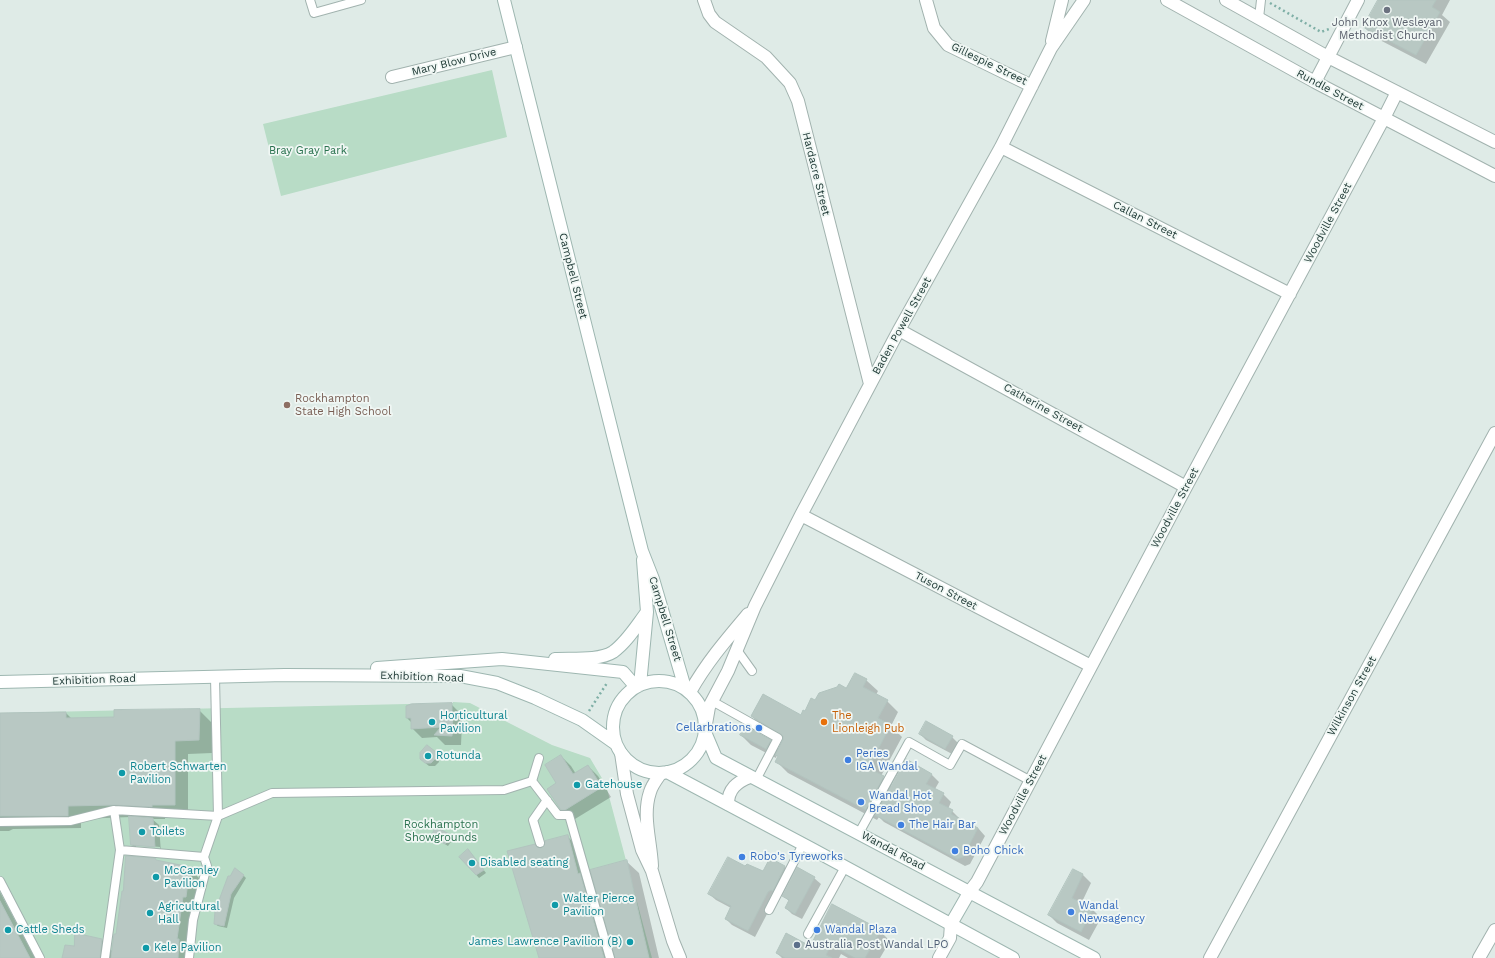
<!DOCTYPE html>
<html>
<head>
<meta charset="utf-8">
<style>
	body { margin:0 }
	canvas { display:block; background:#dfebe7 }
</style>
</head>
<body>
<canvas width="1495" height="958"></canvas>
<script>
const context = document.querySelector('canvas').getContext('2d');
context.lineJoin = 'round';
function paint(path, color) { context.fillStyle = color; context.fill(path, 'evenodd'); }
function strokePath(path, color, width, dash) { context.strokeStyle = color; context.lineWidth = width; context.lineCap = dash ? 'butt' : 'round'; context.setLineDash(dash || []); context.stroke(path); }
function write(font, color, halo, rows, align = 'center') {
  context.font = font + ' "Work Sans",sans-serif'; context.lineWidth = 3.5; context.setLineDash([]); context.textBaseline = 'middle'; context.strokeStyle = halo; context.fillStyle = color; for (const [text, x, y, turn = 0] of rows) {
    context.save(); context.translate(x, y); context.rotate((+turn || 0) * Math.PI / 180); context.textAlign = isNaN(turn) ? turn : align; if (halo) context.strokeText(text, 0, 0); context.fillText(text, 0, 0); context.restore();
  }
}
paint(new Path2D(`
	M492 70 507 137 281 196 263 124Z
	M453 702 470 703 552 745 590 758 606 785 652 958H0V713L453 703Z`), '#b8dcc6');
paint(new Path2D(`
	M1379 0H1450L1442 15 1450 22 1426 64 1374 37 1364 27Z
	M866 680 878 691 876 695 887 701 898 712 891 726 902 737 881 776 892 786 931 774 939 782 935 789 943 794 951 802 948 809 952 811 960 819 978 828 985 836 970 864 965 866 884 822 879 817 877 820 788 773 776 761 779 757 777 755 776 758 751 745 741 735 770 741 779 750 784 740 763 728 752 716H801L816 702 847 690Z
	M451 704 461 714 462 723 461 745H445L437 737 422 738 412 728V723L407 718Z
	M199 710 212 723V753L188 754V817L165 818V819H152L159 825 161 853 138 851 132 845 130 817 81 819V828L13 829 9 831H0V714L66 713 72 719 115 718ZM136 845 160 847V849L136 847Z
	M920 734 952 737 958 743 952 754 926 740Z
	M435 753 438 756 439 762 435 766H429L424 762Z
	M561 756 571 766 576 774 588 766 598 776 611 797 575 819H571L562 809 558 783Z
	M450 836 453 839 448 846 433 837Z
	M567 836 580 849 612 958H540L538 849H541Z
	M471 853 486 873 479 878 461 857Z
	M770 859 785 867 791 873 777 895 755 937 732 925 726 919 731 908 716 900 709 894 746 868 763 873Z
	M626 861 639 873 659 958H616Z
	M157 862 189 868 201 880 190 958H63L75 947 102 940 112 951 117 935Z
	M1074 871 1083 875 1091 883 1081 904 1093 910 1101 918 1089 940 1057 923 1049 915Z
	M243 875 246 878 234 898 227 928 218 926 215 924 228 877Z
	M814 878 821 884 802 919 792 914 786 908 789 901 784 896Z
	M0 892 35 958H0Z
	M880 931 890 941 880 958H848L841 954 839 958H782L777 953 810 947Z`), '#0003');
const building = new Path2D(`
	M1378 0H1436L1432 7 1440 12 1416 55 1363 27Z
	M855 673 867 679 863 687 888 700 878 718 891 725 868 768 884 776 866 810 775 762 778 756 775 755 783 740V736L751 716 763 694 801 715 803 710 805 711 811 698 815 700 819 693 837 687 839 684 846 688Z
	M452 703V713L453 712 452 736 434 735 441 727 411 729V718H406V706L411 704Z
	M200 709 199 740 175 741V805H152V807L114 805 68 806V816H0V713L66 712V718L114 717V710Z
	M926 721 953 736 945 749 919 734Z
	M745 726 771 740 766 749 740 735Z
	M427 745 436 752V758L431 763H425L420 759V753Z
	M561 755 573 774 588 765 602 787 565 810H561L547 789 556 783 545 765Z
	M906 759 932 774 926 784 944 793 939 803 953 810 951 814 978 828 963 857 957 859 875 815Z
	M129 816 153 818 155 847 131 845Z
	M436 827 451 835 445 844 431 837Z
	M568 835 578 874 580 873 604 958H539L507 851 535 844 537 847 541 848 544 846 545 841Z
	M468 849 484 870 476 875 459 857Z
	M126 856 155 858 156 860 190 867 186 897H183L177 939H179L178 958H111L114 934H116L122 891H123Z
	M728 857 745 866 747 864 763 871 770 858 785 866 773 891 771 890 768 892 748 931 725 919 731 906 708 894Z
	M627 860 640 919 649 958H615L590 870Z
	M797 867 815 877 795 914 785 908 789 900 782 896Z
	M235 868 244 875 231 894 224 926 214 924 215 911 228 876H230Z
	M1073 869 1083 874 1072 898 1093 909 1081 932 1048 915Z
	M0 901 30 958H0Z
	M832 904 881 930 865 958H855L831 945 826 955 832 958H785L776 953 786 933 810 946Z
	M75 933 102 939 100 958H62L65 945 74 946Z`);
paint(building, '#b8c8c3');
strokePath(building, '#b2c4bf', 1);
const lane = new Path2D(`
	M310 0 314 13 361 0
	M1259 18 1261 0
	M737 650 752 671
	M215 677 218 816 272 793 504 790 532 781
	M712 701 778 738 756 780
	M539 758 532 781 558 815H569L610 958
	M0 822 70 821 114 810 218 816 204 857 120 850 114 810
	M859 833 909 742 950 765 962 744 1031 781
	M540 843 533 820 547 800
	M0 881 40 958
	M769 910 803 844
	M808 934 845 867
	M105 958 120 850
	M189 958 193 920 207 866 204 857`);
const street = new Path2D(`
	M704 0 709 14 715 22 766 57 790 83 798 101 870 384
	M926 0 934 28 948 45 1032 86
	M1167 0 1315 82 1495 176
	M1226 0 1328 57 1495 142
	M1052 41 1062 0
	M392 77 516 47
	M1315 82 1358 0
	M1001 147 1290 294
	M899 330 1186 487
	M801 515 1091 666
	M690 692C707 662 726 640 748 614
	M706 724 709 707 728 671 755 606 801 515 899 330 1001 147 1051 48 1084 0
	M621 753 627 794 642 850 652 871 673 941 680 958
	M728 804C728 789 737 782 750 777
	M652 866C651 841 642 816 650 792 652 785 657 779 661 773
	M970 891 977 882 1186 487 1384 118 1397 92
	M939 958 950 938 951 924
	M1210 958 1495 433
	M1479 958 1495 930`);
const secondary = new Path2D(`
	M504 0 642 551 653 579 685 688
	M555 659C571 658 599 661 613 652 627 642 637 625 647 612
	M377 668 502 659 623 672 636 687
	M613 727a46 46 0 1 1 92 0a46 46 0 1 1-92 0Z
	M0 682 285 675 460 676 497 683 535 698 582 720 616 744
	M640 685 647 612 643 560
	M705 732 716 758 1094 958
	M667 772 812 849 1013 958
	M951 924 970 891`);
strokePath(lane, '#a2b3af', 10);
strokePath(street, '#a2b3af', 14);
strokePath(secondary, '#9eb7b1', 14);
strokePath(new Path2D(`
	M1270 3 1321 32 1329 29
	M589 711 607 683`), '#7fafa6', 2.5, [2, 3]);
strokePath(lane, '#fff', 8);
strokePath(street, '#fff', 12);
strokePath(secondary, '#fff', 12);
for (const [x, y, r, color] of [
	[1387,10,4,"#6b7280"],
	[287,405,4,"#8d6e63"],
	[432,722,4,"#0f9aa8"],
	[824,722,4,"#e8710a"],
	[759,728,4,"#3f7fe0"],
	[428,756,4,"#0f9aa8"],
	[848,760,4,"#3f7fe0"],
	[122,773,4,"#0f9aa8"],
	[577,785,4,"#0f9aa8"],
	[861,802,4,"#3f7fe0"],
	[901,825,4,"#3f7fe0"],
	[142,832,4,"#0f9aa8"],
	[955,851,4,"#3f7fe0"],
	[742,857,4,"#3f7fe0"],
	[472,863,4,"#0f9aa8"],
	[156,877,4,"#0f9aa8"],
	[555,905,4,"#0f9aa8"],
	[1071,912,4,"#3f7fe0"],
	[150,913,4,"#0f9aa8"],
	[8,930,4,"#0f9aa8"],
	[817,930,4,"#3f7fe0"],
	[630,942,4,"#0f9aa8"],
	[797,945,4,"#5c6f8a"],
	[146,948,4,"#0f9aa8"]
]) { const dot = new Path2D(); dot.arc(x, y, r, 0, 2 * Math.PI); context.fillStyle = color; context.fill(dot); strokePath(dot, '#f0f7f4', 1.5); }
write('11px', '#5b616d', '#f0f7f4', [
	["John Knox Wesleyan",1387,23],
	["Methodist Church",1387,36]
]);
write('11px', '#203b37', '#f0f7f4', [
	["Mary Blow Drive",454,62,-14],
	["Gillespie Street",989,64,26],
	["Rundle Street",1330,90,28],
	["Hardacre Street",816,174,76],
	["Callan Street",1145,220,27],
	["Woodville Street",1328,223,-62],
	["Campbell Street",573,276,76],
	["Baden Powell Street",902,326,-61],
	["Catherine Street",1043,408,29],
	["Woodville Street",1175,508,-62],
	["Tuson Street",946,591,28],
	["Campbell Street",665,619,73],
	["Exhibition Road",422,677,2],
	["Exhibition Road",94,680,-2],
	["Wilkinson Street",1352,696,-61],
	["Woodville Street",1023,795,-62],
	["Wandal Road",893,851,28]
]);
write('11px', '#2a724f', '#f0f7f4', [
	["Bray Gray Park",308,151],
	["Rockhampton",441,825],
	["Showgrounds",441,838]
]);
write('11px', '#785e54', '#f0f7f4', [
	["Rockhampton",295,399],
	["State High School",295,412]
], 'left');
write('11px', '#0d838f', '#f0f7f4', [
	["Horticultural",440,716],
	["Pavilion",440,729],
	["Rotunda",436,756],
	["Robert Schwarten",130,767],
	["Pavilion",130,780],
	["Gatehouse",585,785],
	["Toilets",150,832],
	["Disabled seating",480,863],
	["McCamley",164,871],
	["Pavilion",164,884],
	["Walter Pierce",563,899],
	["Pavilion",563,912],
	["Agricultural",158,907],
	["Hall",158,920],
	["Cattle Sheds",16,930],
	["James Lawrence Pavilion (B)",622,942,"right"],
	["Kele Pavilion",154,948]
], 'left');
write('11px', '#c56008', '#f0f7f4', [
	["The",832,716],
	["Lionleigh Pub",832,729]
], 'left');
write('11px', '#366cbe', '#f0f7f4', [
	["Cellarbrations",751,728,"right"],
	["Peries",856,754],
	["IGA Wandal",856,767],
	["Wandal Hot",869,796],
	["Bread Shop",869,809],
	["The Hair Bar",909,825],
	["Boho Chick",963,851],
	["Robo's Tyreworks",750,857],
	["Wandal",1079,906],
	["Newsagency",1079,919],
	["Wandal Plaza",825,930]
], 'left');
write('11px', '#4e5e75', '#f0f7f4', [
	["Australia Post Wandal LPO",805,945]
], 'left');
</script>
</body>
</html>
